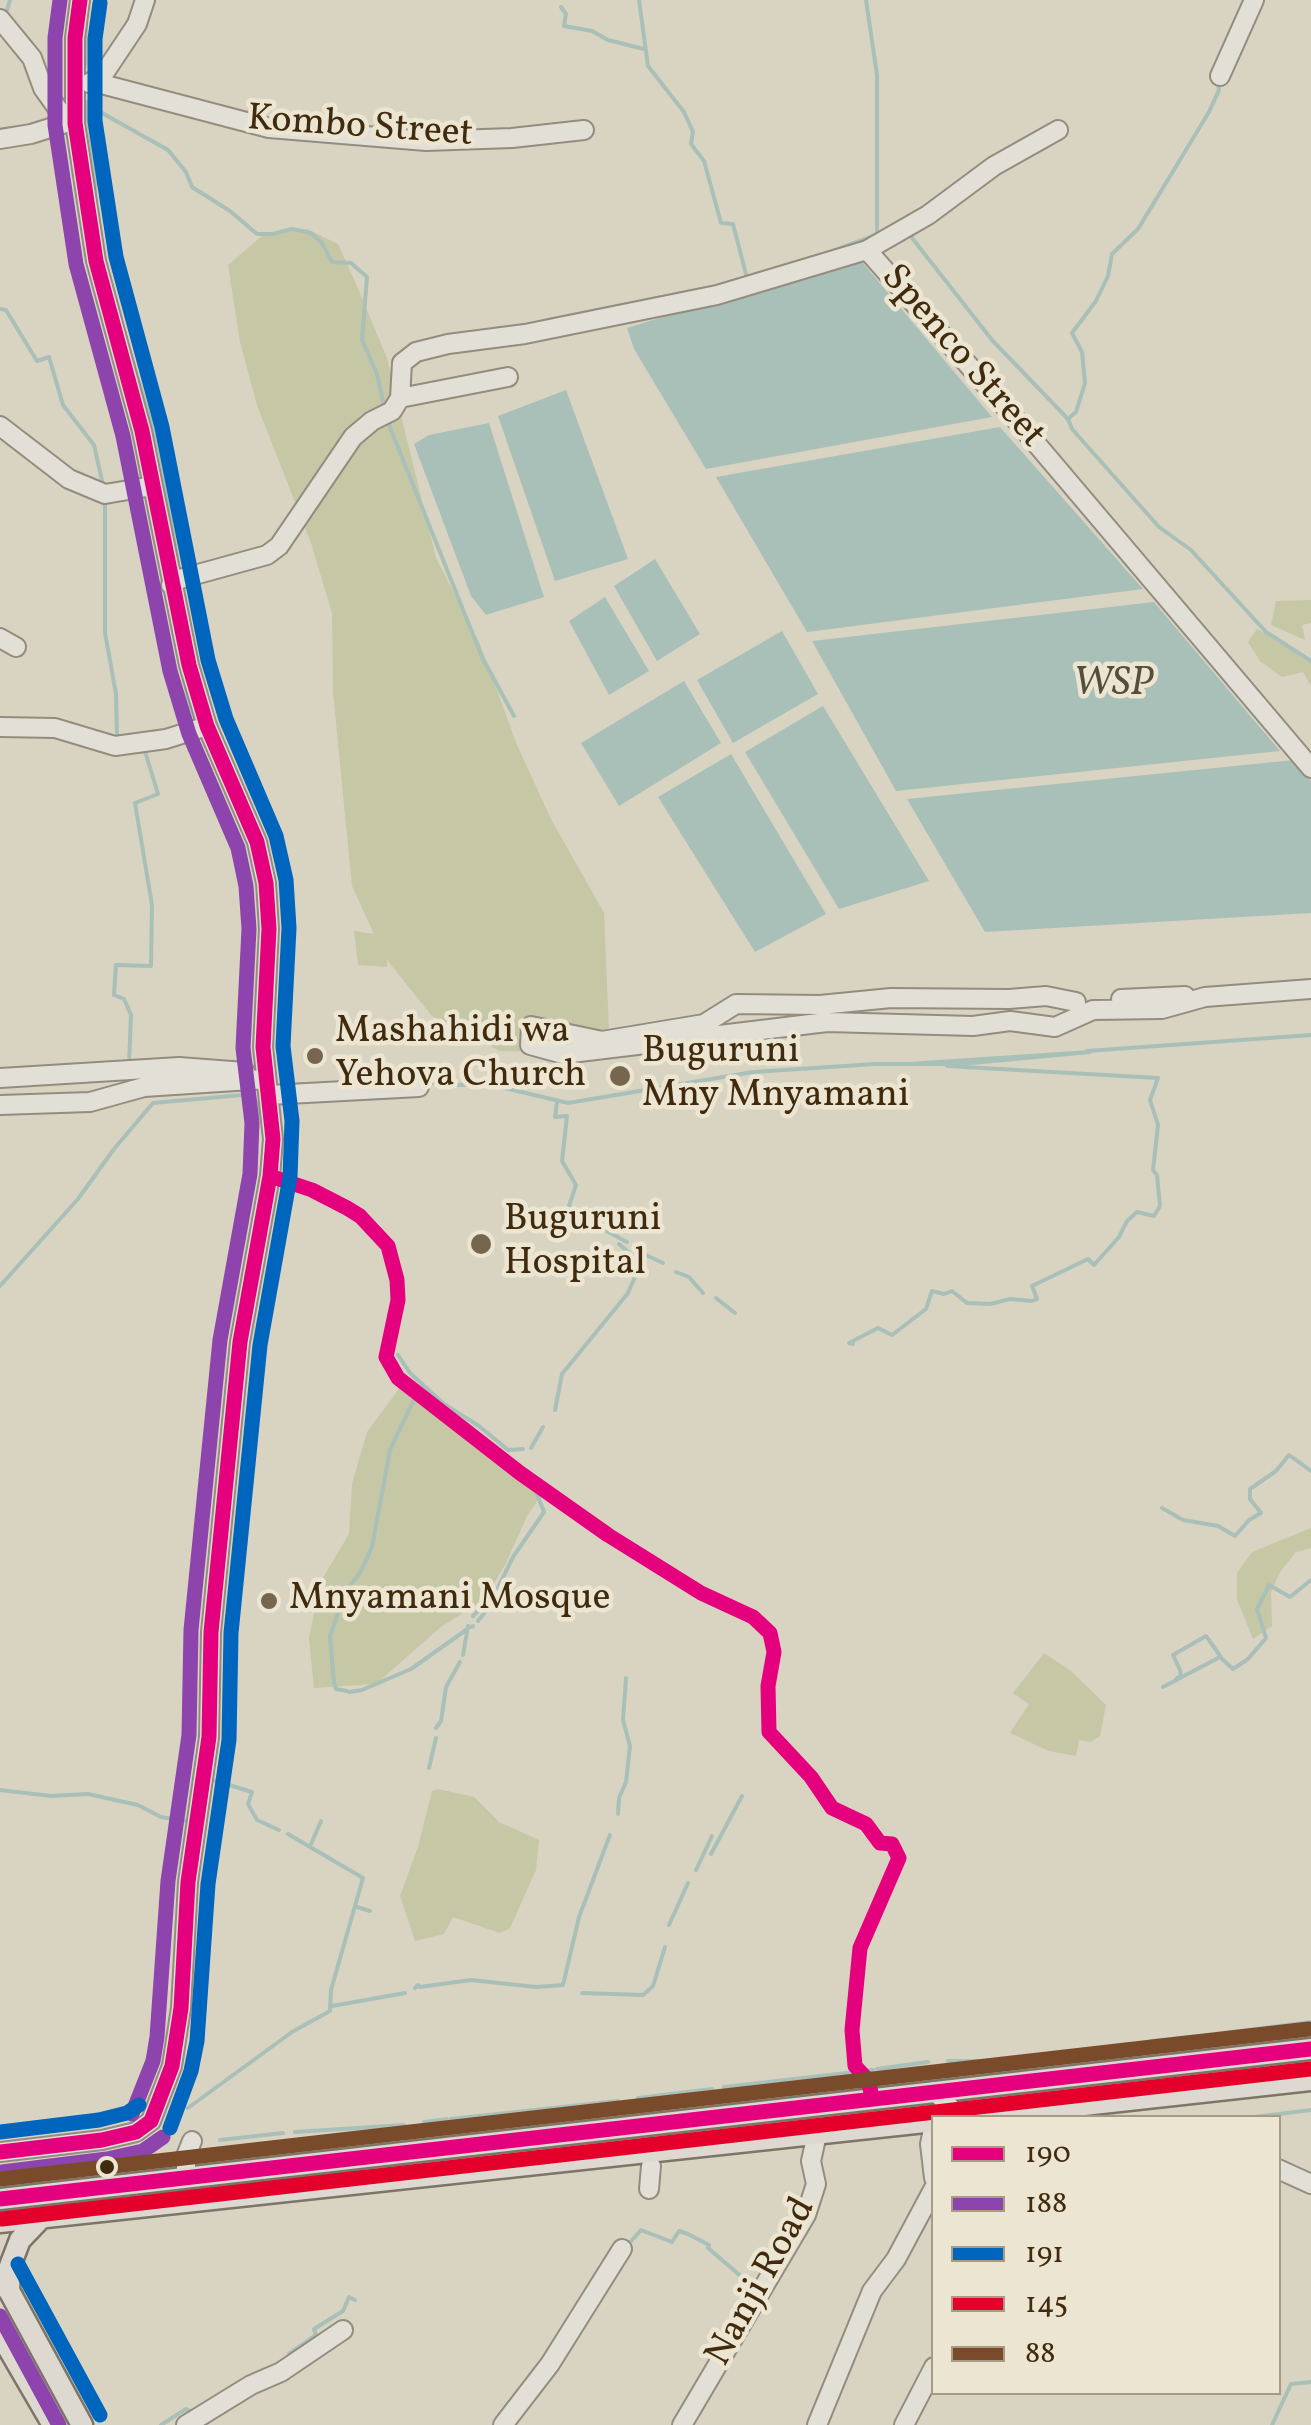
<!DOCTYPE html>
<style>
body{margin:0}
#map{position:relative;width:1311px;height:2425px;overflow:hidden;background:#d9d3c2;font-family:Vollkorn,serif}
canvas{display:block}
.legend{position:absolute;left:931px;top:2115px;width:350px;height:280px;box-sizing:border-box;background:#ece5d2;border:2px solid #a79b84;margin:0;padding:12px 18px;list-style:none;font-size:30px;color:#402b0e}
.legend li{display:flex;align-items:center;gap:20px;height:50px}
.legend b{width:50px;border:2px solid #a79b84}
</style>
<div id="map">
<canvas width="1311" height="2425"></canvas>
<ul class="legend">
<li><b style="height:12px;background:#e5007d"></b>190</li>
<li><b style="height:12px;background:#8e44ad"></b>188</li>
<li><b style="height:12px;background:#0065bd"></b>191</li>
<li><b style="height:12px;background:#e4002b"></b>145</li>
<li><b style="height:12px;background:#7a4b2a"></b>88</li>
</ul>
</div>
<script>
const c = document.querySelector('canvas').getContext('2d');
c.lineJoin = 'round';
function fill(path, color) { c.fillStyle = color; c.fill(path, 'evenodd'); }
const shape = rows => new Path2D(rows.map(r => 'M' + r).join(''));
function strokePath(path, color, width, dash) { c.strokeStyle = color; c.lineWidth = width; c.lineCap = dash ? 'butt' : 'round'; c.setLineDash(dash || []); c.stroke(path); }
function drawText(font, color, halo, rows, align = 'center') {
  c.font = font + ' Vollkorn,serif'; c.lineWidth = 9; c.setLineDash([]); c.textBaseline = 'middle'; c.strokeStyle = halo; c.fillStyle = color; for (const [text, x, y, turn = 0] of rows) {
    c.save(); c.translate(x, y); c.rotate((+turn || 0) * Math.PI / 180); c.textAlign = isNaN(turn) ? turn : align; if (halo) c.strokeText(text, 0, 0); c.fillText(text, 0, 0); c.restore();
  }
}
fill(shape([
 [307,229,338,244,356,284,387,358,436,558,480,644,517,745,551,819,604,913,609,1032,553,1052,500,1051,432,1016,387,960,387,967,358,965,354,931,374,934,352,886,333,692,332,613,311,543,257,405,240,342,228,265,263,235],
 [1311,600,1311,623,1302,625,1305,640,1271,625,1276,601],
 [1257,629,1311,661,1311,686,1303,672,1282,677,1260,661,1248,642],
 [407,1378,544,1491,527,1516,505,1565,484,1600,442,1626,376,1684,314,1688,309,1638,321,1581,349,1534,352,1484,367,1432],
 [1311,1528,1311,1548,1296,1552,1280,1572,1271,1593,1272,1626,1253,1639,1237,1599,1237,1573,1252,1552],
 [1044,1653,1071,1671,1106,1705,1100,1736,1091,1742,1079,1740,1076,1756,1049,1751,1010,1733,1029,1704,1013,1693],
 [438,1789,474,1797,499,1822,539,1840,536,1870,510,1928,500,1933,453,1917,444,1934,415,1941,400,1896,418,1847,432,1791]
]), '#c5c7a5');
fill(shape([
 [858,257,992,417,706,469,634,349,627,328],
 [566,390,628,559,555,581,498,416],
 [489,423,544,597,486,615,471,596,414,444,429,435],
 [1000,427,1143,589,807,632,716,477],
 [655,559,700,634,657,661,614,586],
 [605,597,649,671,609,695,569,621],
 [1154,602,1280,751,896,791,812,641],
 [782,631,818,694,733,743,697,680],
 [684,681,721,743,619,806,581,743],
 [823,706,929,881,839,909,745,752],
 [731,754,826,914,755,952,658,797],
 [1294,760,1311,781,1311,913,985,932,907,799]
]), '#a9c0b9');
strokePath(shape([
 [639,0,648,66,684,112,693,132,691,144,704,161,721,223,733,224,747,278],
 [866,0,877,75,877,233],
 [561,7,566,14,564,26,592,31,608,40,644,49],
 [6,14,10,0],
 [85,65,86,20],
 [86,104,96,177,94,197],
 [86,104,168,150,186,172,192,187,230,211,257,234,273,234,292,229,311,233,322,243,332,262,351,263,367,277,362,340,377,374,384,406],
 [86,104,94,96],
 [909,234,992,340,1068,419,1072,429,1159,527,1191,550,1266,632,1311,661],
 [827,253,883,232],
 [0,309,6,310,37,361,49,357,63,405,94,445,103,485],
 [547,320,717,286],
 [124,332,160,452,179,570],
 [1068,419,1076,412,1085,383,1082,352,1072,333,1096,301,1108,276,1112,254,1138,229,1209,112,1219,90,1218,81],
 [387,420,482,657,514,716],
 [105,499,105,633,116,694,117,738],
 [184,679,193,719,191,723],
 [1087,1051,1311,1035],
 [129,1064,131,1015,124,999,114,995,116,965,151,966,152,905,135,803,158,794,144,748],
 [425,1083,440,1083],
 [455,1085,492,1085,568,1103,753,1072,875,1064,961,1064,1090,1052,908,1064],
 [557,1102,555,1117,567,1116,562,1161,576,1185,569,1206,573,1213,627,1242],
 [635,1250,663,1263],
 [676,1272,689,1277,703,1293],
 [0,1286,78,1199,114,1149,153,1103,253,1094,263,1123],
 [716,1298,735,1313],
 [853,1344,849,1343,878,1328,892,1335,926,1309,932,1291,944,1294,952,1291,967,1303,990,1304,1010,1299,1032,1301,1037,1299,1032,1286,1088,1259,1094,1265,1119,1237,1127,1221,1137,1212,1154,1216,1160,1206,1157,1175,1153,1170,1158,1125,1150,1100,1158,1078,947,1066],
 [398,1355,410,1373,444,1404,479,1426,508,1450,523,1449],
 [555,1410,562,1374,628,1293,641,1263,619,1244],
 [531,1448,543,1427],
 [1162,1508,1183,1520,1218,1526,1235,1536,1249,1520,1261,1513,1250,1499,1250,1489,1276,1471,1289,1455,1311,1471],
 [473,1616,494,1596,513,1557,544,1512,537,1494],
 [478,1621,489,1607],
 [471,1627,473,1626],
 [463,1655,468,1626],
 [1177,1678,1181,1676,1180,1670,1173,1655,1206,1636,1221,1657],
 [1163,1687,1220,1657,1233,1669,1248,1659,1266,1638,1257,1609,1269,1585,1290,1597,1311,1580],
 [347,1691,336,1689,334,1682,330,1636,346,1590,360,1573,372,1547,390,1450,418,1391],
 [349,1692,362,1690,411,1669,466,1630],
 [436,1728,441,1721,446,1687,460,1662],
 [429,1768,436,1738],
 [210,1779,252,1792,248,1804,257,1820,279,1830],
 [0,1790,51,1796,88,1794,138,1805,161,1817,191,1822],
 [618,1814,619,1798,626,1782,630,1746,623,1720,626,1678],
 [311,1844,321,1821],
 [711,1854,742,1796],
 [696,1870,712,1836],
 [357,1907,370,1911],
 [669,1925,688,1883],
 [415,1988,418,1985,420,1987,471,1980,536,1987,563,1985,579,1917,610,1835],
 [582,1993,643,1995,653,1986,665,1947],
 [332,2006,405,1993],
 [1216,2034,1311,2022],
 [1151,2041,1198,2036],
 [1035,2059,1129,2044],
 [948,2061,1015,2061],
 [877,2069,928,2062],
 [724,2087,873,2070],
 [638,2098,712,2089],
 [188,2108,292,2032,330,2011,331,1990,363,1878,288,1834],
 [1246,2118,1311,2110],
 [451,2119,618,2101],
 [424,2122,447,2119],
 [295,2132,404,2125],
 [220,2140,283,2133],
 [625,2248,641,2230,672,2242,679,2231,688,2234,709,2245,708,2248,750,2284],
 [20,2291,31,2290,62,2343],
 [288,2361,289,2354,316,2335,314,2329,343,2311,349,2297,355,2300],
 [161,2425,186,2409,195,2414],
 [1272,2425,1291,2384,1311,2382]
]), '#a9c0b9', 4);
const minor = shape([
 [0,19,32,58,43,88,63,116,75,123],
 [1220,76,1254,0],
 [94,82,269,128,426,141,512,138,584,130],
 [89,83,103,75,137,24,145,0],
 [0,139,31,134,69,122],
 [867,250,928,215,994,166,1058,130],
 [400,398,402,363,416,352,448,344,525,334,717,295,867,250,1001,402,1311,768],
 [0,426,69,479,105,494,152,486],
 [171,585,180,579,267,555,279,546,353,437,372,421,392,411,400,398,508,377],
 [0,638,16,647],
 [0,727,55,728,115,746,166,739,207,726],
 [1121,999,1185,996],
 [1076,1002,1046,996,1009,999,891,998,820,1005,736,1004,704,1024,602,1041,531,1026,530,1045,563,1054,827,1022,973,1026,1010,1021,1055,1027,1093,1010,1162,1009,1205,997,1311,989],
 [0,1078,179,1067,245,1072],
 [269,1095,419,1087],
 [0,1105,90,1102,144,1087,266,1079],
 [935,2091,960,2118],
 [934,2125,930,2144,934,2178],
 [0,2152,102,2140,136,2132,151,2121,172,2066,181,2008,188,1882,209,1737,211,1632,240,1342,270,1176,273,1139,263,1047,269,929,266,883,257,842,207,726,189,665,142,431,96,261,75,123,75,38,80,0],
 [1278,2169,1311,2184],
 [186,2177,186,2156,192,2141],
 [649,2189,651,2166],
 [186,2425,251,2385,281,2372,343,2330],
 [503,2425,550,2364,622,2249],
 [682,2425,806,2215,816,2184,811,2161,817,2134],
 [817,2425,872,2291,896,2259,934,2188],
 [904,2425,934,2367]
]);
const major = shape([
 [966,2118,1311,2080],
 [0,2199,1311,2049],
 [0,2222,934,2121],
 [0,2274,82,2425],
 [9,2291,10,2266,20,2240,42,2217],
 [0,2334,53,2425]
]);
strokePath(minor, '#938c7f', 22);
strokePath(major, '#7c7568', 25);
strokePath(minor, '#e2dfd6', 18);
strokePath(major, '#ddd9d0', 20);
strokePath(shape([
 [270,1176,312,1190,347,1208,360,1216,388,1246,397,1280,398,1300,386,1357,398,1378,520,1473,608,1535,701,1593,753,1617,770,1633,774,1652,768,1686,769,1732,811,1777,832,1808,866,1824,880,1843,892,1844,899,1858,860,1948,852,2030,855,2066,868,2080,872,2097],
 [0,2152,102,2140,136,2132,151,2121,172,2066,181,2008,188,1882,209,1737,211,1632,240,1342,270,1176,273,1139,263,1047,269,929,266,883,257,842,207,726,189,665,142,431,96,261,75,123,75,38,80,0],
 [0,2199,1311,2049]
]), '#e5007d', 15);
strokePath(shape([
 [60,0,55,38,55,125,76,264,123,436,170,671,189,734,238,848,246,886,249,929,243,1048,252,1123,250,1174,220,1340,191,1630,189,1735,168,1881,157,2037,153,2061,132,2114],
 [2,2172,107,2159,143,2151,163,2137],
 [0,2316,59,2425]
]), '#8e44ad', 15);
strokePath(shape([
 [100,3,95,39,95,121,116,257,162,427,208,660,226,719,276,836,286,880,289,928,283,1046,292,1121,290,1177,260,1345,231,1633,229,1740,208,1884,197,2041,191,2071,170,2128],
 [0,2132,99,2120,127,2113,139,2105],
 [18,2264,100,2415]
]), '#0065bd', 15);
strokePath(shape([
 [2,2219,1311,2069]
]), '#e4002b', 15);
strokePath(shape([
 [0,2179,1309,2029]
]), '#7a4b2a', 15);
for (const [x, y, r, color] of [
 [315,1056,10,"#76664d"],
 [620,1076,12,"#76664d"],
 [481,1244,12,"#76664d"],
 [269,1601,10,"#76664d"],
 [107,2167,9,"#402b0e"]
]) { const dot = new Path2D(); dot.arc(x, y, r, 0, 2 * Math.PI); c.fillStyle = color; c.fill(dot); strokePath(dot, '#ece5d2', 4); }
drawText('38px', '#402b0e', '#ece5d2', [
 ["Kombo Street",360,129,4],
 ["Spenco Street",961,358,49],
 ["Nanji Road",763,2283,-61]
]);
drawText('38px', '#402b0e', '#ece5d2', [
 ["Mashahidi wa",335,1034],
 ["Yehova Church",335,1078],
 ["Buguruni",642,1054],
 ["Mny Mnyamani",642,1098],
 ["Buguruni",504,1222],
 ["Hospital",504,1266],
 ["Mnyamani Mosque",289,1601]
], 'left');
drawText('italic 40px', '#554e38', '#ece5d2', [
 ["WSP",1113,687]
]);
</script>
